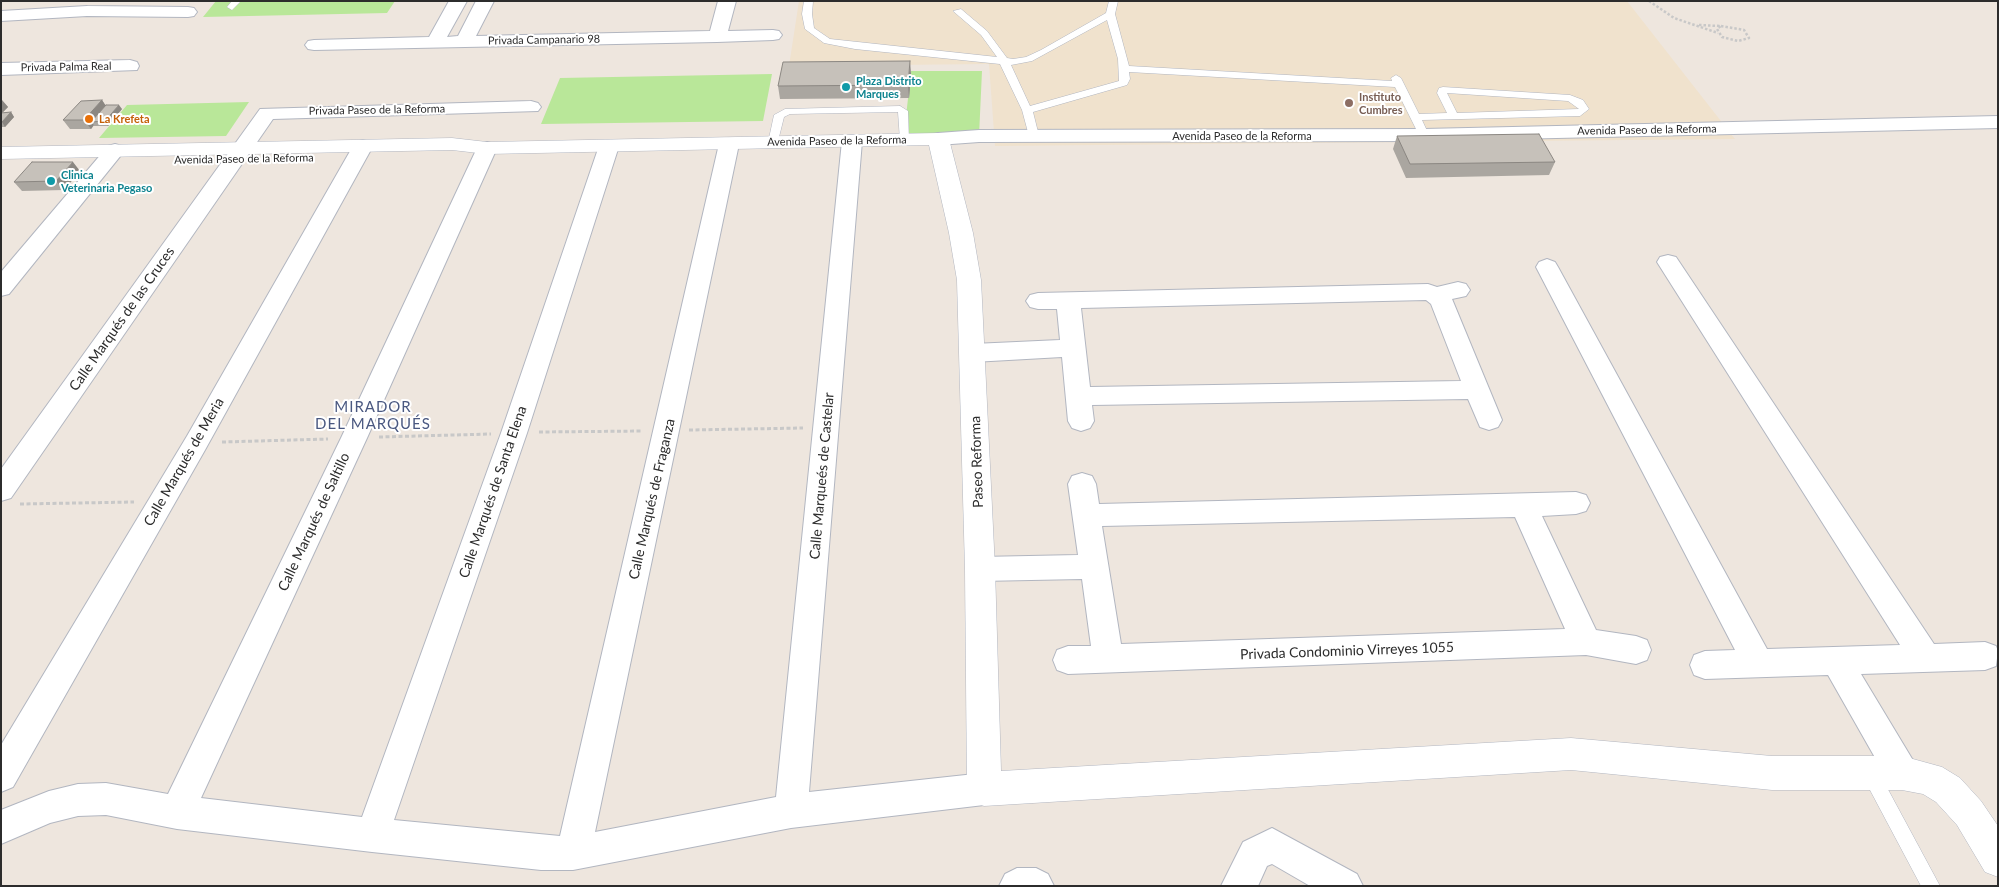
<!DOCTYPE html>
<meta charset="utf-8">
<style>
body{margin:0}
#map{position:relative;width:1999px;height:887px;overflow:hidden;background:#eee6de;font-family:Lato,sans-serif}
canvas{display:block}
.frame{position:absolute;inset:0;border:2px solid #2c2c2c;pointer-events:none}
</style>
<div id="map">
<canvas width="1999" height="887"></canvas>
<div class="frame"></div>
</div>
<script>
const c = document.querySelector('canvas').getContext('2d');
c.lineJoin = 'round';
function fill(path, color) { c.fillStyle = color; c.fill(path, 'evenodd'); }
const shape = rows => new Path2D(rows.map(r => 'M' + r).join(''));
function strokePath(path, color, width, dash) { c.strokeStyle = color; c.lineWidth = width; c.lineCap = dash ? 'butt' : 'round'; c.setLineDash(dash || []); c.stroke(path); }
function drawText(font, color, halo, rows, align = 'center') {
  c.font = font + ' Lato,sans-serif'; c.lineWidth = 4; c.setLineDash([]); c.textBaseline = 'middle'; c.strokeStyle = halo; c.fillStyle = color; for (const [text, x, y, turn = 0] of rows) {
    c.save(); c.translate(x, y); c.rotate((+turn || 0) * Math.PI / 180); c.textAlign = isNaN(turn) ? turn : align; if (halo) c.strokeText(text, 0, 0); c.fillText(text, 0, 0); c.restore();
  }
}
fill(shape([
 [799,1,1627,1,1735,139,995,146,989,64,789,66]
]), '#f0e2cd');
fill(shape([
 [216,1,395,1,387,13,203,17],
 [911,71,982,71,979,136,904,135],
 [772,74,763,121,541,124,560,78],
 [249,102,226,136,99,138,127,105]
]), '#b9e799');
const lane = shape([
 [232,1,241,1,232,10,227,7,232,1],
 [804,1,813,1,812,14,814,28,830,39,997,57,981,35,953,11,961,9,987,31,1007,58,1013,59,1026,57,1041,50,1106,13,1109,1,1118,1,1115,14,1129,66,1392,81,1391,78,1396,75,1401,78,1419,114,1447,113,1437,93,1439,88,1443,87,1570,95,1583,100,1589,109,1580,116,1422,120,1429,135,1424,138,1419,135,1395,87,1129,72,1130,79,1127,85,1033,112,1039,136,1034,139,1029,136,1022,110,1000,64,855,49,824,43,805,29,802,14,804,1],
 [1107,20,1118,59,1119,81,1030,106,1011,65,1032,61,1107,20],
 [1447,93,1568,101,1579,109,1457,113,1447,93],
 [900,106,908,111,909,142,905,143,900,140,898,112,790,114,784,117,777,145,773,146,768,143,774,115,785,109,900,106],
 [1871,767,1877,769,1940,886,1921,886,1862,775,1865,769,1871,767]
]);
const street = shape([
 [449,1,467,1,447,37,458,36,476,1,494,1,476,36,710,31,718,1,736,1,728,31,773,30,779,31,782,35,779,39,773,40,717,42,314,50,308,49,305,45,308,41,314,40,429,37,449,1],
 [87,6,188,7,194,8,197,12,194,16,188,17,87,16,1,21,1,11,87,6],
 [130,60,137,62,139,66,137,70,1,75,1,63,130,60],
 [531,101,538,103,541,107,538,111,273,119,11,498,1,501,1,469,260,109,531,101],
 [1998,116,1998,128,1424,141,979,142,938,145,931,143,928,139,931,135,938,133,979,130,1424,129,1998,116],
 [852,135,859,137,862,141,809,792,984,773,996,778,1001,789,996,800,984,805,791,828,573,870,541,870,372,852,177,829,106,815,78,816,50,823,1,844,1,810,49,791,78,784,106,783,168,794,341,438,477,148,480,144,487,142,494,144,497,148,367,438,201,798,362,817,501,433,599,146,602,142,609,140,616,142,619,146,527,433,394,820,560,836,719,144,722,140,729,138,736,140,739,144,595,832,776,797,842,141,845,137,852,135],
 [363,140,370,142,373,146,205,450,13,787,1,792,1,745,187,436,353,146,356,142,363,140],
 [115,144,122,146,125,150,122,154,9,294,1,296,1,272,108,146,115,144],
 [1668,255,1676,257,1934,644,1985,642,1996,646,1998,651,1996,666,1985,670,1861,674,1914,762,1918,773,1914,784,1902,789,1890,784,1828,675,1705,679,1694,675,1690,665,1694,655,1705,651,1735,650,1536,267,1539,262,1547,259,1555,262,1558,267,1767,649,1900,645,1657,262,1660,257,1668,255],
 [1458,282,1466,284,1470,290,1466,296,1452,299,1502,420,1498,427,1489,430,1480,427,1468,399,1092,405,1094,421,1090,428,1081,431,1072,428,1068,421,1062,357,973,362,964,359,961,353,964,347,973,344,1060,340,1057,309,1038,309,1030,307,1026,301,1030,295,1038,293,1428,284,1437,287,1458,282],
 [1426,300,1431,304,1461,381,1090,387,1081,308,1426,300],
 [1082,473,1092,476,1096,484,1099,504,1576,492,1586,495,1590,503,1586,511,1576,514,1542,516,1596,630,1636,636,1647,640,1651,650,1647,660,1636,664,1586,655,1068,674,1057,670,1053,660,1057,650,1068,646,1091,646,1082,579,980,581,970,578,966,569,970,560,980,557,1078,555,1068,484,1072,476,1082,473],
 [1515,517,1565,629,1121,644,1102,526,1515,517],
 [1272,828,1357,874,1363,886,1310,886,1272,864,1267,866,1258,886,1221,886,1243,842,1272,828],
 [1017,868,1036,868,1048,874,1054,886,999,886,1005,874,1017,868]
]);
const secondary = shape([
 [938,133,945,135,949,139,973,233,981,280,995,569,1001,771,1571,738,1772,756,1902,756,1942,767,1960,778,1981,801,1998,826,1998,877,1985,872,1957,825,1936,802,1923,794,1902,790,1772,790,1571,770,984,806,972,801,967,789,965,569,957,280,949,233,929,145,487,154,452,150,1,159,1,147,452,138,487,142,938,133]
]);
strokePath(lane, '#b2b6c0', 1);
strokePath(street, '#b2b6c0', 2);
strokePath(secondary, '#b2b6c0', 1);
strokePath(shape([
 [1649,1,1674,18,1718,33],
 [1699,25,1720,26],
 [1721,26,1744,30,1749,38,1738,41,1722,37,1717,29,1721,26]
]), '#c8c8c8', 2.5, [2.5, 2]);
strokePath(shape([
 [689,430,803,428],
 [539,432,643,431],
 [379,437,491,434],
 [222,442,328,439],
 [20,504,134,502]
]), '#c8c8c8', 3, [4, 2.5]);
fill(lane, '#fff');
fill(street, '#fff');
fill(secondary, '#fff');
fill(shape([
 [911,74,909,98,780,99,778,86],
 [1,99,8,107,2,113,11,112,14,117,5,127,1,127],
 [102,100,105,105,122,109,108,126,94,126,94,125,91,129,70,129,63,120],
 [1397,136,1555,162,1549,175,1406,178,1393,149],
 [80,171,64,190,22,191,14,182]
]), '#aaa6a0');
fill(shape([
 [910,61,911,74,909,98,908,85],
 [1,99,8,107,1,114],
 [102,100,108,109,91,122,94,125,91,129,84,120],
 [119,105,122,109,108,126,105,121],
 [11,112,14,117,5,127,2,122],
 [73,162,80,171,64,190,56,181]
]), '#8b8782');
const building = shape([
 [910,61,908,85,778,86,783,62,910,61],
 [102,100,84,120,63,120,81,101,102,100],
 [106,105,119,105,105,121,91,122,106,105],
 [11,112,2,122,1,122,1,113,11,112],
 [1539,134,1555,162,1410,164,1397,136,1539,134],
 [32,162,73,162,56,181,14,182,32,162]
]);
fill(building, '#c6c1ba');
strokePath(building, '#8b8782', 1);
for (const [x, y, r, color] of [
 [846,87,5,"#0f9aa8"],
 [1349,103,5,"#8d6e63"],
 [89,119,5,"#e8710a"],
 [51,181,5,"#0f9aa8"]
]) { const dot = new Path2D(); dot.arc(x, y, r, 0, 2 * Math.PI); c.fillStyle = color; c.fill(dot); strokePath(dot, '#fff', 2); }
drawText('11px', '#2c2c2c', '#fff', [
 ["Privada Campanario 98",544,40,-1],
 ["Privada Palma Real",66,67,-1],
 ["Privada Paseo de la Reforma",377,110,-1],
 ["Avenida Paseo de la Reforma",1647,130,-1],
 ["Avenida Paseo de la Reforma",1242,136],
 ["Avenida Paseo de la Reforma",837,141,-1],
 ["Avenida Paseo de la Reforma",244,159,-1]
]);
drawText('bold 11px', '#0d838f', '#fff', [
 ["Plaza Distrito",856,81],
 ["Marques",856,94],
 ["Clinica",61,175],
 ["Veterinaria Pegaso",61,188]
], 'left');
drawText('bold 11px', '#785e54', '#fff', [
 ["Instituto",1359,97],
 ["Cumbres",1359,110]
], 'left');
drawText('bold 11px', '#c56008', '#fff', [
 ["La Krefeta",99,119]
], 'left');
drawText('14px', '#2c2c2c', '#fff', [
 ["Calle Marqués de las Cruces",122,319,-55],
 ["Calle Marqués de Meria",184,462,-60],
 ["Paseo Reforma",977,462,-92],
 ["Calle Marqueés de Castelar",822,476,-85],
 ["Calle Marqués de Santa Elena",493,492,-71],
 ["Calle Marqués de Fraganza",652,499,-77],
 ["Calle Marqués de Saltillo",314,522,-65],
 ["Privada Condominio Virreyes 1055",1347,651,-2]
]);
c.letterSpacing = '1px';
drawText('15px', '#4a5880', '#fff', [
 ["MIRADOR",373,407],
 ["DEL MARQUÉS",373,424]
]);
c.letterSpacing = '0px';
</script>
